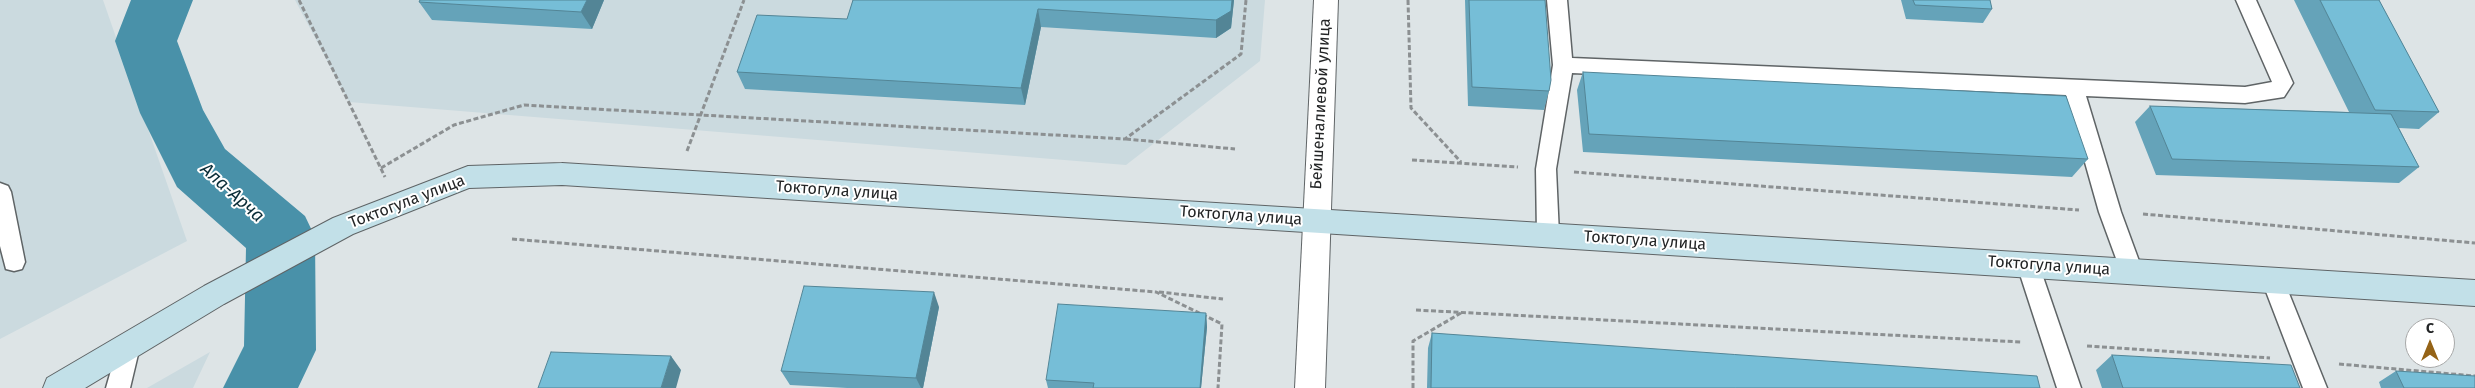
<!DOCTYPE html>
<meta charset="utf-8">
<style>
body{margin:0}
#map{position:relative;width:2475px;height:388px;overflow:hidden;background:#dde4e6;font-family:"Fira Sans",sans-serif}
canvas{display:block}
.north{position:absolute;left:2405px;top:318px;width:50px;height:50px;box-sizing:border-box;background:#fff;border:1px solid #a7a8a8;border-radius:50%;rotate:0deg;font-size:14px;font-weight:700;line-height:20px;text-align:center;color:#232526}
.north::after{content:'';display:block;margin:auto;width:18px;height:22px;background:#956316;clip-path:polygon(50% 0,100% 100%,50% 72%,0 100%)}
</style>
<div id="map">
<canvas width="2475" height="388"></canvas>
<div class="north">С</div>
</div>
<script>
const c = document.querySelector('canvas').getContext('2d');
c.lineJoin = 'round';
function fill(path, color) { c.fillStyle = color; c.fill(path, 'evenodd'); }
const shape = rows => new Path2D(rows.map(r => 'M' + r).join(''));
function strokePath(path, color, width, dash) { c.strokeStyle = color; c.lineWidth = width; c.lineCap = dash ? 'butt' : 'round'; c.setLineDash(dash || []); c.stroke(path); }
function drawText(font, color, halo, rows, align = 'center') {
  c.font = font + ' "Fira Sans",sans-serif'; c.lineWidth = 4; c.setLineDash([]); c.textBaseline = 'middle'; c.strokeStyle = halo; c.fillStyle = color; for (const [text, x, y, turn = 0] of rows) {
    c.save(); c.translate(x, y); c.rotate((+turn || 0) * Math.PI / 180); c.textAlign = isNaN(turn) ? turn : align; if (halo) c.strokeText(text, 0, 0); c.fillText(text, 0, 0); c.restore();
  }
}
fill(shape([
 [0,0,103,0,187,241,0,339],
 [295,0,1265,0,1260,61,1126,165,349,102],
 [210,352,193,388,147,388]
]), '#cbdadf');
fill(shape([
 [131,0,193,0,177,41,203,110,225,149,305,216,315,237,316,350,298,388,223,388,244,346,246,248,177,187,140,113,115,41,131,0]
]), '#4991a9');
const service = shape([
 [1547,0,1567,0,1572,58,2245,87,2272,82,2236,0,2256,0,2293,83,2284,97,2245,103,2086,96,2121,212,2143,272,2140,279,2132,281,2124,279,2121,272,2099,212,2066,95,1572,73,1556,169,1559,235,1556,241,1548,244,1540,241,1537,235,1536,169,1553,65,1547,0],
 [0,183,8,186,11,192,25,262,22,269,14,271,6,269,0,246,0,183],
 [2028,256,2036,258,2039,265,2081,388,2057,388,2017,265,2020,258,2028,256],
 [2273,271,2281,274,2284,281,2327,388,2303,388,2262,281,2265,274,2273,271],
 [129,336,137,339,140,346,130,388,106,388,118,346,121,339,129,336]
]);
const tertiary = shape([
 [1314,0,1338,0,1325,388,1295,388,1314,0]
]);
const secondary = shape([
 [562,163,2475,280,2475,306,562,185,469,188,353,234,224,304,85,388,43,388,47,378,204,286,333,218,468,166,562,163]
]);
strokePath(service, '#5f6466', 3);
strokePath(tertiary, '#5f6466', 2);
strokePath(secondary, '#5f6466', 2);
strokePath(shape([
 [299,0,385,177],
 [1408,0,1411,108,1461,162],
 [1126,139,1235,149],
 [687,151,744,0],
 [1412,160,1518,167],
 [381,168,454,125,524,105,1125,139,1241,54,1246,0],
 [1574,172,2079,210],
 [2143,214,2475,243],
 [512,239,1156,292,1222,324,1218,388],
 [1159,292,1223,299],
 [1416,310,2021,342],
 [2087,346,2270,358],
 [2339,364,2475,376],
 [1413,388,1413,341,1461,313]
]), '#8c9092', 3, [5, 2.5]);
fill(service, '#fff');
fill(tertiary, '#fff');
fill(secondary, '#c2e0e8');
fill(shape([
 [420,0,604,0,592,29,432,20,419,2],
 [853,0,1234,0,1231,28,1216,38,1041,27,1025,105,745,89,737,72,847,19],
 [1465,0,1545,0,1549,91,1544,110,1468,106],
 [1901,0,1990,0,1992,9,1983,23,1906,19],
 [2294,0,2379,0,2439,112,2419,129,2399,128,2419,167,2399,183,2156,175,2135,122,2150,106,2349,112],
 [1583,72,2088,159,2072,177,1583,152,1577,90],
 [939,307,923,388,847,388,790,385,781,371],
 [1206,313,1207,327,1201,388,1048,388,1046,380],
 [1432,333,2040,388,1427,388,1428,348],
 [2112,355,2300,388,2102,388,2096,370],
 [2396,371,2475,388,2381,388,2379,382]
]), '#65a3b9');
fill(shape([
 [587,0,604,0,592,29,581,12],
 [1232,0,1234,0,1231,28,1216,38,1216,20],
 [1038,9,1041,27,1025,105,1021,88],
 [934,292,939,307,923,388,921,388,916,378],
 [1206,313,1207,327,1201,388,1200,388],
 [671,356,681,370,676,388,661,388]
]), '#538596');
const building = shape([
 [420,0,587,0,581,12,419,2,420,0],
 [853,0,1232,0,1231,11,1216,20,1038,9,1021,88,737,72,757,15,847,19,853,0],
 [1469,0,1545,0,1551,80,1549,91,1472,87,1469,0],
 [1913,0,1990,0,1992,9,1915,5,1913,0],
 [2320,0,2379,0,2439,112,2375,110,2320,0],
 [1583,72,2066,96,2088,159,1589,134,1583,72],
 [2150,106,2391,114,2419,167,2172,159,2150,106],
 [804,286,934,292,916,378,781,371,804,286],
 [1058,304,1206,313,1200,388,1093,388,1094,383,1046,380,1058,304],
 [1432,333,2037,376,2040,388,1431,388,1432,333],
 [551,352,671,356,661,388,538,388,551,352],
 [2112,355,2291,365,2300,388,2123,388,2112,355],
 [2396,371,2475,376,2475,388,2404,388,2396,371]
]);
fill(building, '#76bed7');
strokePath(building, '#538596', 1);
drawText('16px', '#232526', '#fff', [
 ["Бейшеналиевой улица",1321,104,-87],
 ["Токтогула улица",837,191,4],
 ["Токтогула улица",407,202,-21],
 ["Токтогула улица",1241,216,4],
 ["Токтогула улица",1645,241,4],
 ["Токтогула улица",2049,266,4]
]);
drawText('italic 18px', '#0b2e39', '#fff', [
 ["Ала-Арча",232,193,42]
]);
</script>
